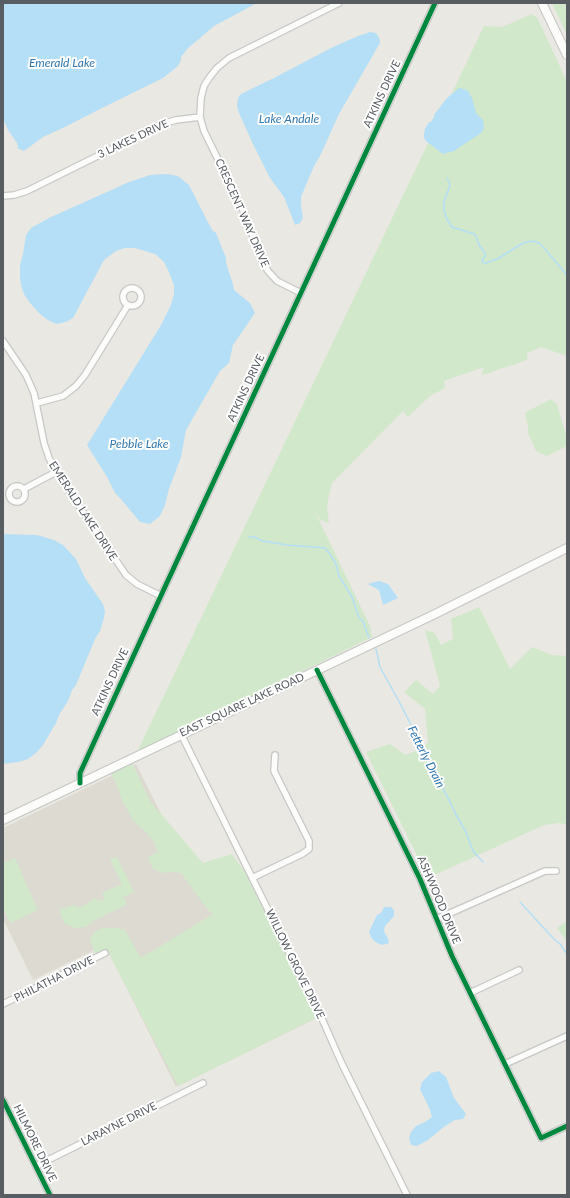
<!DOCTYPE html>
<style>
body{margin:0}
#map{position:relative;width:570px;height:1198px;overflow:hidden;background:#eae8e2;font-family:Lato,sans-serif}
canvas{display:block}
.frame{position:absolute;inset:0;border:4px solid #585d62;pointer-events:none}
</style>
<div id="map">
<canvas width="570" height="1198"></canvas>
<div class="frame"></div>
</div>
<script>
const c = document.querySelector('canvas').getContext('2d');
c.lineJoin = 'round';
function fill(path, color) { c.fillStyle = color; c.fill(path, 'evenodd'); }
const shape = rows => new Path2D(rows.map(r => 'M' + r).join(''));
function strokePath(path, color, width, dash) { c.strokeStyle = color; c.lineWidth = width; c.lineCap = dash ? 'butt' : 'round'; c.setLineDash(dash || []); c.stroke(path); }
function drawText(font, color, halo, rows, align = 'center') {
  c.font = font + ' Lato,sans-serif'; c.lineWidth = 4; c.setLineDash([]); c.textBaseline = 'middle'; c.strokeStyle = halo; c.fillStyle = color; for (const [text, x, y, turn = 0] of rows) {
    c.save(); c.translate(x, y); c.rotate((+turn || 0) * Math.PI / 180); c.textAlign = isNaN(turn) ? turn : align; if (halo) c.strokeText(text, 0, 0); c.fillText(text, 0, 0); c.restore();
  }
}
fill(shape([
 [136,764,203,897,247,875,317,1018,176,1087,105,945,33,980,3,919,3,828]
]), '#dddad2');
fill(shape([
 [552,3,567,3,567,35],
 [532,14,538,19,567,82,567,356,541,347,527,353,527,360,482,375,484,367,444,381,445,388,430,396,408,417,403,411,332,483,327,505,329,523,320,520,315,512,370,626,372,637,137,752,484,26,502,27],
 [551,399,552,400,557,404,567,439,567,444,565,447,547,456,536,451,528,433,528,427,525,413,526,412],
 [479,607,510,669,532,647,552,655,567,656,567,825,560,823,544,825,428,878,366,752,390,744,405,755,416,751,428,743,425,709,404,692,416,680,433,694,440,686,425,630,435,633,441,645,453,639,451,619],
 [132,763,150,801,203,863,232,854,247,875,316,1018,178,1086,107,950,95,954,90,939,94,932,102,928,117,928,125,930,141,958,213,914,207,909,181,873,173,872,163,873,153,869,148,857,158,852,154,842,147,833,134,822,122,800,115,780,110,773],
 [117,857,134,892,122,898,126,900,126,905,95,920,86,927,74,928,64,923,59,910,60,908,62,909,74,905,78,908,86,905,94,898,99,901,105,899,102,893,122,884,110,860],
 [15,858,38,910,10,923,3,908,3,863],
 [567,921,567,942,557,928]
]), '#d1e8cb');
fill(shape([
 [3,3,257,3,214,26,201,37,200,39,199,39,188,48,181,57,181,60,178,66,163,78,98,110,67,126,43,137,24,151,17,148,18,146,17,143,8,130,3,118],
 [370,32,376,33,378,36,380,40,380,43,339,114,320,156,314,166,301,197,301,205,303,218,300,223,295,225,284,197,270,178,252,142,239,113,237,106,238,98,241,94,274,78,333,47,358,36],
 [459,88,464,89,468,91,472,98,476,113,483,120,484,128,481,133,454,151,443,154,426,141,424,138,424,134,425,129,429,122,431,122,434,117,434,115,446,99],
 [167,174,178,176,189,185,212,230,216,233,226,258,226,263,233,284,234,290,250,303,255,313,233,345,229,363,220,371,186,430,181,457,169,489,165,505,160,516,150,524,140,522,120,498,115,493,107,477,87,445,161,325,170,307,174,295,174,285,168,270,164,262,155,254,135,248,125,248,116,251,104,260,73,318,66,322,56,324,48,320,40,314,30,303,25,296,22,289,20,279,20,265,23,254,26,235,31,228,49,218,129,182,150,175],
 [3,534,37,535,54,540,63,545,76,559,85,578,103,604,105,611,104,618,100,631,95,639,76,685,72,690,68,701,59,715,56,723,43,745,36,753,28,759,18,762,3,764],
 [379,581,388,584,398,598,383,605,379,590,368,584],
 [384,907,391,907,394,910,394,916,385,926,384,931,388,939,389,943,383,945,377,943,372,939,369,932,377,915,381,913],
 [439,1071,446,1077,454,1098,466,1114,463,1119,455,1120,445,1126,428,1140,417,1146,411,1145,409,1138,411,1132,416,1126,425,1122,432,1117,430,1110,420,1089,422,1082,431,1073]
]), '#b5dff6');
strokePath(shape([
 [447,178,450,184,448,191,444,201,444,210,446,217,452,227,474,234,476,236,479,245,485,253,485,256,482,261,483,263,486,263,499,258,523,243,533,241,539,243,544,248,567,275],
 [249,537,254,537,263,541,287,545,325,548,330,554,336,564,339,576,352,597,359,618,363,621,369,638],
 [376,649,380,667,402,707,453,808,455,813,466,832,473,851,483,862],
 [520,902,553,938,560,944,567,954]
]), '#b5dff6', 1.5);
const minor = shape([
 [3,196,14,195,27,191,162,124,176,120,200,117],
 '123 297a9 9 0 1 1 18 0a9 9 0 1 1-18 0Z',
 [301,293,277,281,268,271,263,263,243,210,204,131,200,117,201,98,204,86,209,78,217,68,229,58,339,3],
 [3,341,26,375,34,393,44,443,49,458,56,472,126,575,137,584,161,596],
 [37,403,63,396,76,386,85,375,128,305],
 '9 494a8 8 0 1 1 16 0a8 8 0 1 1-16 0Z',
 [24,489,56,472],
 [317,670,420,879,452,956,541,1138,567,1126],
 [181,734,323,1021,342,1064,407,1195],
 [80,783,80,773,164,589,435,3],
 [252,878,302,854,309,849,309,841,274,771,275,755],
 [437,919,545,871,556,871],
 [470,993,519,970],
 [3,1004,105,953],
 [505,1064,567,1036],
 [3,1100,50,1195],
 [36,1166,203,1083]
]);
const secondary = shape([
 [542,3,567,55],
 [3,820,435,614,567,548]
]);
strokePath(minor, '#c7c7c7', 8);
strokePath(secondary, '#c5c6c4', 10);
strokePath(minor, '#fcfcfb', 5.5);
strokePath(secondary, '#fcfcfb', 8);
strokePath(shape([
 [317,670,420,879,452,956,541,1138,567,1126],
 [80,783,80,773,164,589,435,3],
 [3,1100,50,1195]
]), '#00873e', 5);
drawText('11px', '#585d62', '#fff', [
 ["ATKINS DRIVE",382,94,-65],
 ["3 LAKES DRIVE",133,139,-25],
 ["CRESCENT WAY DRIVE",242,213,66],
 ["ATKINS DRIVE",246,388,-65],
 ["EMERALD LAKE DRIVE",83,511,57],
 ["ATKINS DRIVE",110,682,-65],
 ["EAST SQUARE LAKE ROAD",242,705,-25],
 ["ASHWOOD DRIVE",439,900,67],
 ["WILLOW GROVE DRIVE",295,964,64],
 ["PHILATHA DRIVE",54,979,-27],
 ["LARAYNE DRIVE",119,1124,-27],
 ["HILMORE DRIVE",35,1143,64]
]);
drawText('italic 12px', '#3077b1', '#fff', [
 ["Emerald Lake",62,63],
 ["Lake Andale",289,119],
 ["Pebble Lake",139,444],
 ["Fetterly Drain",426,757,63]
]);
</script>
